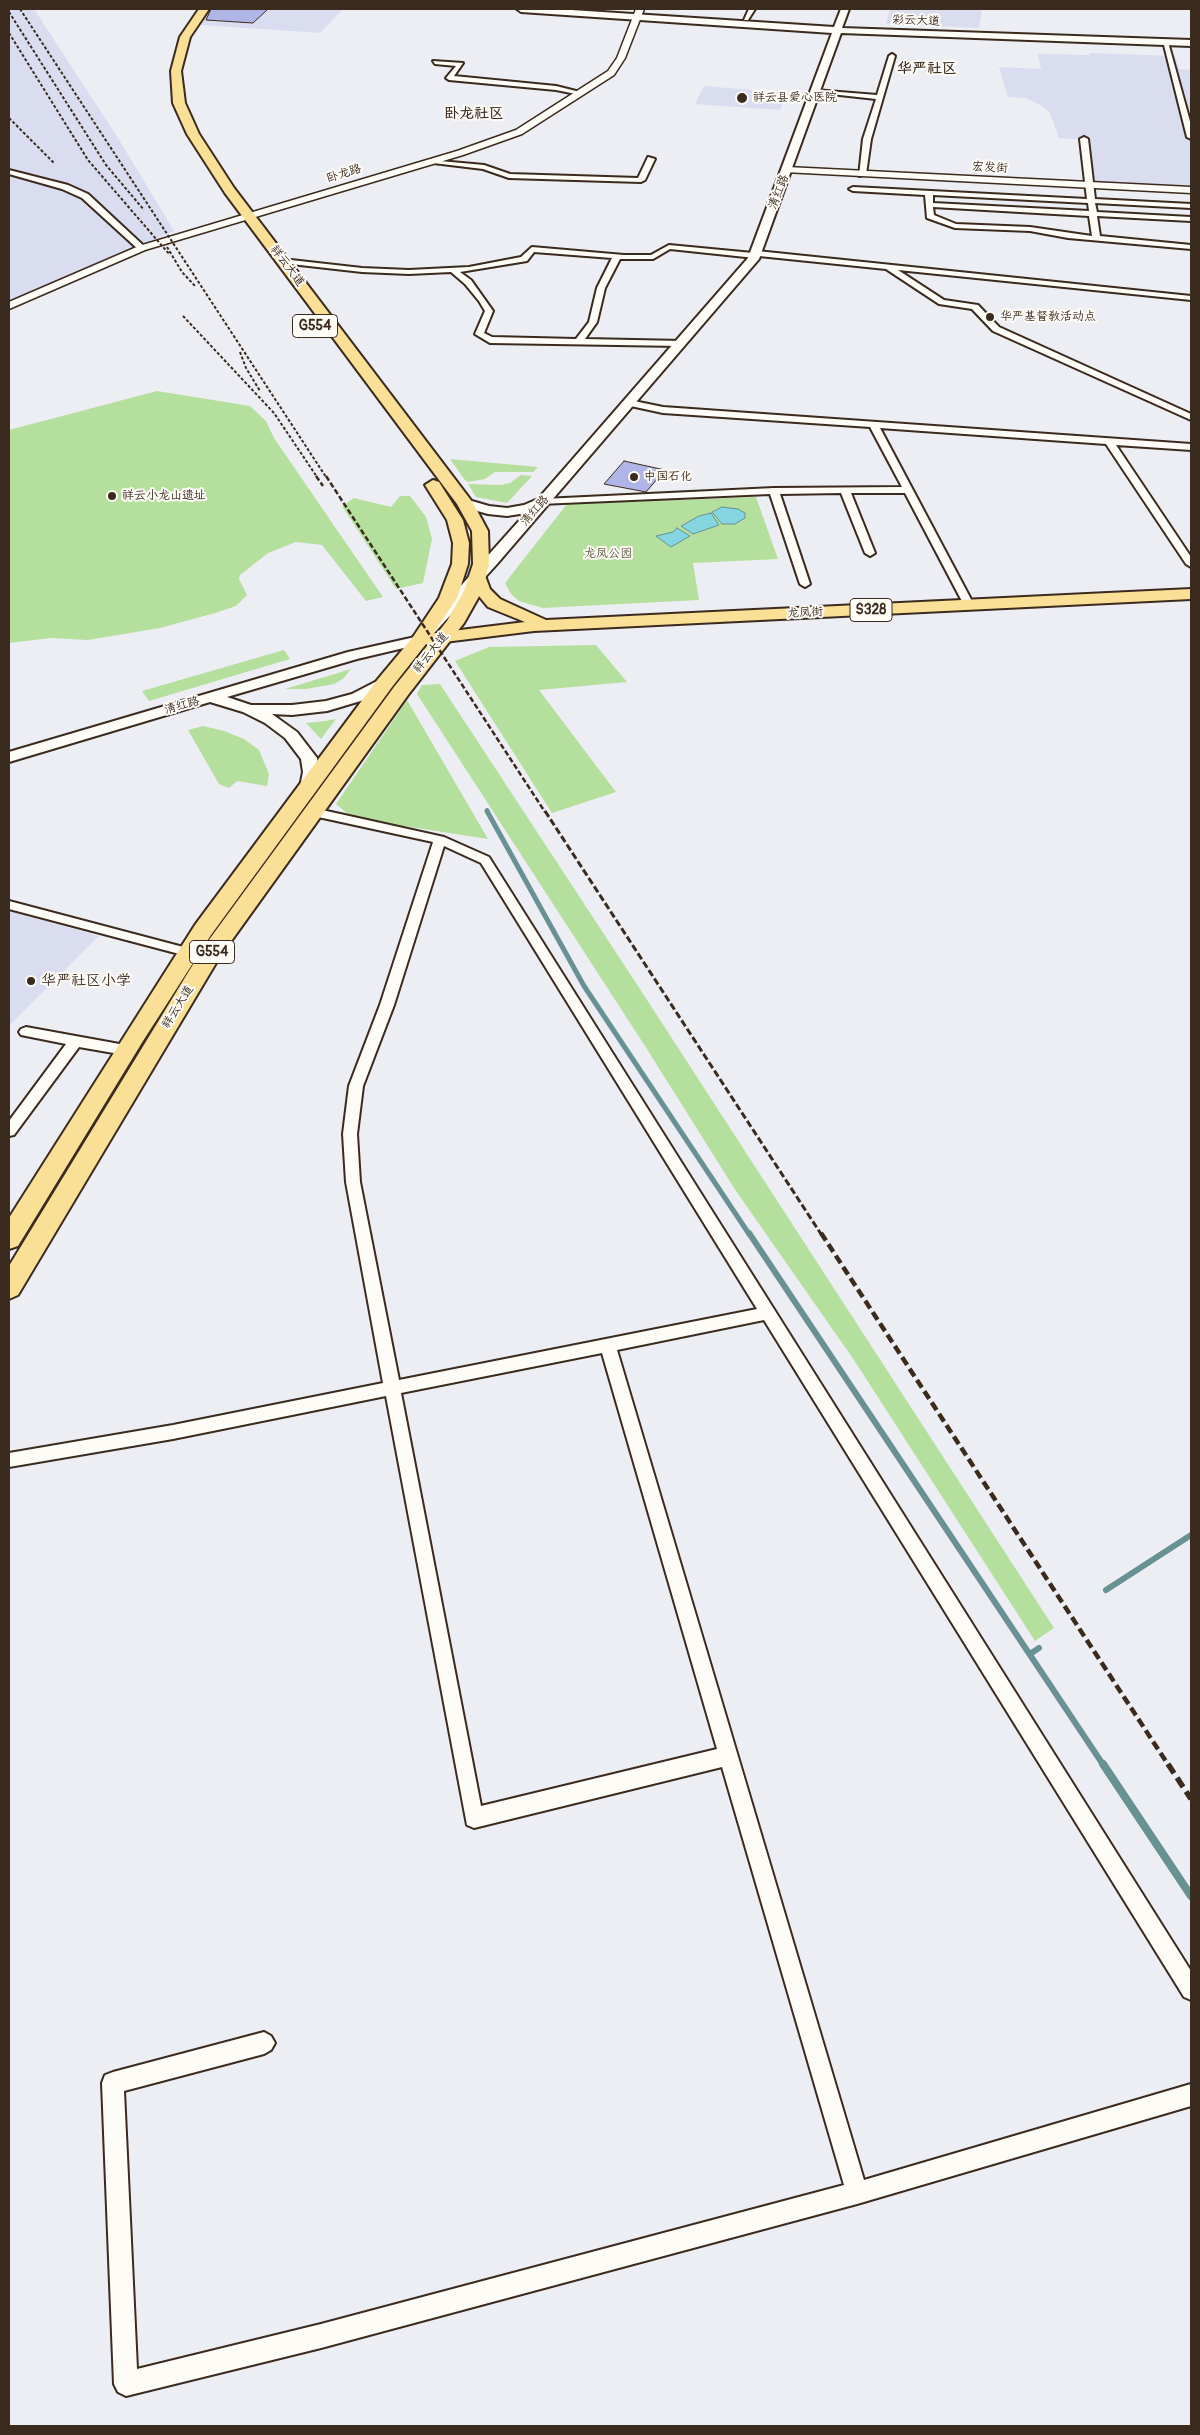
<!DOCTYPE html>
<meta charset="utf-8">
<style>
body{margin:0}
#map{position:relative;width:1200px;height:2435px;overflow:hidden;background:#edeef4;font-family:Pangolin,sans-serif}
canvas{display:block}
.frame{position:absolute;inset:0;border:10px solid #3b2a1e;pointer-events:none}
</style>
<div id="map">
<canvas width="1200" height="2435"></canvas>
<div class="frame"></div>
</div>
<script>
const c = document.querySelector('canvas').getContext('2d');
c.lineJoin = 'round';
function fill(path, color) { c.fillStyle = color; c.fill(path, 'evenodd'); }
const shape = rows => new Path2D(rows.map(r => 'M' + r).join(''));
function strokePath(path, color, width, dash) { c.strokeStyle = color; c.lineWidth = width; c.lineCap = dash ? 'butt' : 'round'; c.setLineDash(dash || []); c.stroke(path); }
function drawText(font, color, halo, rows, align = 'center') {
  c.font = font + ' Pangolin,"LXGW WenKai TC",sans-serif'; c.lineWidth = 4; c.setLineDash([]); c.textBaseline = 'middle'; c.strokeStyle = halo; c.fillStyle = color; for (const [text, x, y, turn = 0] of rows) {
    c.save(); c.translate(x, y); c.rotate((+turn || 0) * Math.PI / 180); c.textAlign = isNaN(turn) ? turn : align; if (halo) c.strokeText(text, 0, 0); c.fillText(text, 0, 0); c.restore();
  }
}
fill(shape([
 [9,9,34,9,118,138,174,231,9,302],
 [210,9,343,9,320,33,201,25,204,15],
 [890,9,982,9,979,28,886,24],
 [1090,53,1175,56,1179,69,1191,70,1191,186,1091,181,1087,140,1059,138,1050,113,1042,106,1026,98,1008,97,999,67,1041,69,1038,54,1089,55],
 [704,86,787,93,780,110,695,104],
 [9,911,99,936,9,1026]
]), '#daddf0');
fill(shape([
 [157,391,250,406,266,421,274,438,383,597,366,601,322,545,296,542,268,553,240,575,239,579,247,595,236,606,215,613,160,628,88,640,51,638,9,643,9,430],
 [450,459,538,467,533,472,495,472,485,479,468,482,464,479],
 [521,475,532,476,507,503,476,497,468,484,501,485,510,483],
 [400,496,410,496,426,517,432,539,423,583,396,589,342,506,354,498,391,507],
 [756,497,778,559,693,563,699,600,543,608,519,601,511,594,505,583,567,504],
 [596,645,627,682,539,690,616,792,552,813,455,661,489,647],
 [284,650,290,659,149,701,142,691],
 [351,669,343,679,334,684,306,689,285,689],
 [440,684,638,986,1054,1628,1035,1641,854,1360,736,1191,645,1046,417,694,422,685],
 [407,700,488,839,353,818,336,804],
 [336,719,321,739,306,723,325,721],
 [203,726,224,731,244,739,259,750,269,774,267,786,237,781,229,788,219,784,188,730]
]), '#b5df9c');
const water = shape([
 [722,507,738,509,745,513,745,518,735,524,722,524,712,512,722,507],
 [711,513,719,525,693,534,681,526,699,516,711,513],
 [677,528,690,536,671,547,656,536,673,532,677,528]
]);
fill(water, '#86d6e1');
strokePath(water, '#689193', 1);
strokePath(shape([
 [487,810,488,812]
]), '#689193', 4);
strokePath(shape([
 [487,811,584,986,749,1234]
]), '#689193', 5);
strokePath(shape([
 [749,1233,1104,1766],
 [1106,1590,1191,1535],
 [1030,1654,1039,1648]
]), '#689193', 6);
strokePath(shape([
 [1103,1764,1191,1896]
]), '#689193', 8);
const building = shape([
 [211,9,268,9,253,23,206,20,211,9],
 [624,461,665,470,646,492,604,484,624,461]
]);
fill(building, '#afb6e7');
strokePath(building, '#3b2a1e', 1);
const minor = shape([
 [749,9,755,9,748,20,744,20,749,9],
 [1163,41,1168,42,1191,125,1191,139,1187,137,1163,41],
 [892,54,895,56,871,139,866,174,859,176,863,139,876,99,812,92,815,90,877,95,889,56,892,54],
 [433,61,463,63,454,76,556,86,584,93,581,95,556,90,449,80,446,78,456,66,435,64,433,61],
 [1084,137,1088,139,1095,199,1191,204,1191,208,1095,203,1097,212,1191,217,1191,221,1097,216,1100,236,1191,245,1191,249,1068,238,1030,231,955,228,927,218,925,195,853,191,849,189,853,187,1087,199,1080,139,1084,137],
 [933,195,1088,203,1089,211,933,203,933,195],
 [933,207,1089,216,1092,236,1030,227,956,224,934,215,933,207],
 [648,157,655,159,645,180,641,182,509,178,483,169,425,162,429,160,484,165,510,174,638,178,648,157],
 [9,170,68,185,88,194,146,248,139,250,82,198,62,189,9,174,9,170],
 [669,245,753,253,757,251,1191,296,1191,300,898,270,944,300,978,305,999,327,1191,414,1191,420,993,331,972,309,939,304,886,269,759,256,755,258,670,249,653,259,620,259,605,288,597,322,585,339,683,341,684,343,680,346,490,343,475,334,485,311,479,301,465,284,451,272,409,274,362,272,282,263,278,261,282,259,362,268,409,270,469,267,521,257,532,247,624,255,651,255,669,245],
 [534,252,612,258,597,288,589,322,576,339,492,337,484,333,493,311,471,280,460,272,527,261,534,252],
 [629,400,663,407,1191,444,1191,450,1116,445,1191,557,1191,567,1186,564,1106,444,880,428,974,605,969,608,964,605,905,493,851,493,875,553,870,556,865,553,841,493,780,494,810,584,805,587,800,584,770,494,540,504,538,502,543,499,774,488,902,487,870,427,663,413,626,405,625,403,629,400],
 [313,808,444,837,489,857,1191,1971,1191,2000,1184,1997,764,1320,617,1350,864,2180,1191,2084,1191,2106,857,2204,321,2348,126,2396,118,2392,114,2384,102,2083,105,2075,113,2072,264,2032,271,2036,275,2043,271,2050,264,2054,124,2091,137,2369,321,2324,844,2185,722,1767,474,1828,467,1825,386,1396,173,1439,9,1467,9,1453,173,1425,383,1383,346,1182,343,1134,349,1086,380,1005,433,842,309,815,307,812,313,808],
 [444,846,481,863,757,1309,399,1380,360,1182,357,1134,363,1086,394,1005,444,846],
 [602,1353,717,1749,481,1806,401,1393,602,1353],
 [9,901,187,948,194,952,187,956,9,909,9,901],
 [26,1027,125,1045,132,1050,125,1055,79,1047,14,1135,9,1136,9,1121,66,1044,21,1035,19,1032,21,1029,26,1027]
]);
const tertiary = shape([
 [636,9,644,9,625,58,614,75,522,134,463,155,145,250,9,309,9,302,139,246,457,151,516,130,608,71,617,58,636,9],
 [787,167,1191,187,1191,193,784,172,782,170,787,167]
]);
const secondary = shape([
 [517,9,556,9,834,27,841,9,849,9,842,28,1191,40,1191,46,841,33,759,259,497,564,425,643,357,659,227,697,251,705,292,705,326,701,352,694,379,680,391,680,393,683,391,686,364,700,327,711,292,715,272,714,297,732,317,758,319,772,314,791,308,792,302,791,300,787,303,772,301,759,285,738,265,723,243,712,210,702,9,762,9,752,348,652,415,637,526,513,507,516,488,514,460,506,458,503,460,500,465,499,489,506,507,508,524,505,538,499,748,258,832,33,521,12,517,9]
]);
const primary = shape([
 [478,571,484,573,490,589,500,599,546,620,1191,589,1191,599,534,631,420,645,414,644,412,640,414,636,420,635,525,622,488,607,474,590,470,576,472,573,478,571]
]);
const trunk = shape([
 [199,9,209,9,190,37,181,71,185,103,199,134,234,188,473,503,488,531,489,564,482,591,464,623,408,695,219,958,18,1295,9,1299,9,1266,203,948,394,687,447,621,464,591,473,564,472,531,457,504,225,193,187,134,173,103,171,71,180,37,199,9],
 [433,480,439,482,463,520,469,543,468,564,457,598,426,644,392,687,211,935,143,1041,18,1246,9,1249,9,1218,195,925,378,679,413,637,439,598,452,564,453,543,447,520,425,485,433,480]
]);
strokePath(minor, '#3b2a1e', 4);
strokePath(tertiary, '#3b2a1e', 3);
strokePath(secondary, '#3b2a1e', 4);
strokePath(primary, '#3b2a1e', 4);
strokePath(trunk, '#3b2a1e', 4);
fill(minor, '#fdfcf7');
fill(tertiary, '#fdfcf7');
fill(secondary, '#fdfcf7');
fill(primary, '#fadf96');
fill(trunk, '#fadf96');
strokePath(shape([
 [20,9,326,477],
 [9,12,106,165,144,210],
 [9,33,88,160,170,255],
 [9,118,54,163],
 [167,247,182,272,195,286],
 [183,316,274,413,317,477],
 [240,352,246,368,260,391]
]), '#3b2a1e', 2, [3, 2]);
strokePath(shape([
 [316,476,323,486],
 [326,476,545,812]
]), '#3b2a1e', 2.5, [5.5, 2.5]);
strokePath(shape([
 [545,811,821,1234]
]), '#3b2a1e', 3, [7, 3]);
strokePath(shape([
 [821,1233,1169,1766]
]), '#3b2a1e', 4.5, [9, 4.5]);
strokePath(shape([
 [1168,1764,1191,1799]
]), '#3b2a1e', 5.5, [11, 5.5]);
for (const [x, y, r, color] of [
 [742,98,6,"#3b2a1e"],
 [990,317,5,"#3b2a1e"],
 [634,477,5,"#3b2a1e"],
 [112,496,5,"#3b2a1e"],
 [31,981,5,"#3b2a1e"]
]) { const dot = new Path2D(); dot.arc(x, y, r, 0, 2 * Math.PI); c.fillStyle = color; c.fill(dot); strokePath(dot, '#fdfcf7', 2); }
drawText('12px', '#3b2a1e', '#fdfcf7', [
 ["彩云大道",916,21,2],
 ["宏发街",990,168,3],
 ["卧龙路",344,174,-17],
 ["清红路",779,192,-69],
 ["祥云大道",287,266,53],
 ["清红路",535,511,-49],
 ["龙凤街",805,613,-3],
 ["祥云大道",431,653,-51],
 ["清红路",182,706,-16],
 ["祥云大道",178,1007,-58]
]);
drawText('12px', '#3b2a1e', '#fdfcf7', [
 ["祥云县爱心医院",753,98],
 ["华严基督教活动点",1000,317],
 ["中国石化",644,477],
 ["祥云小龙山遗址",122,496]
], 'left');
drawText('12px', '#5a573e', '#fdfcf7', [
 ["龙凤公园",608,554]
]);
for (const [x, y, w] of [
 [315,326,45],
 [871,610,42],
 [212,952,45]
]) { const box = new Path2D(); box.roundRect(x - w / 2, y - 11.5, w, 23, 4); c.fillStyle = '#fdfcf7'; c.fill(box); strokePath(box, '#3b2a1e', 1); }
drawText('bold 14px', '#3b2a1e', null, [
 ["G554",315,326],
 ["S328",871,610],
 ["G554",212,952]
]);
drawText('bold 15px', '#3b2a1e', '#fdfcf7', [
 ["华严社区",927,69],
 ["卧龙社区",474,114]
]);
drawText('15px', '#3b2a1e', '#fdfcf7', [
 ["华严社区小学",41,981]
], 'left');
</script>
